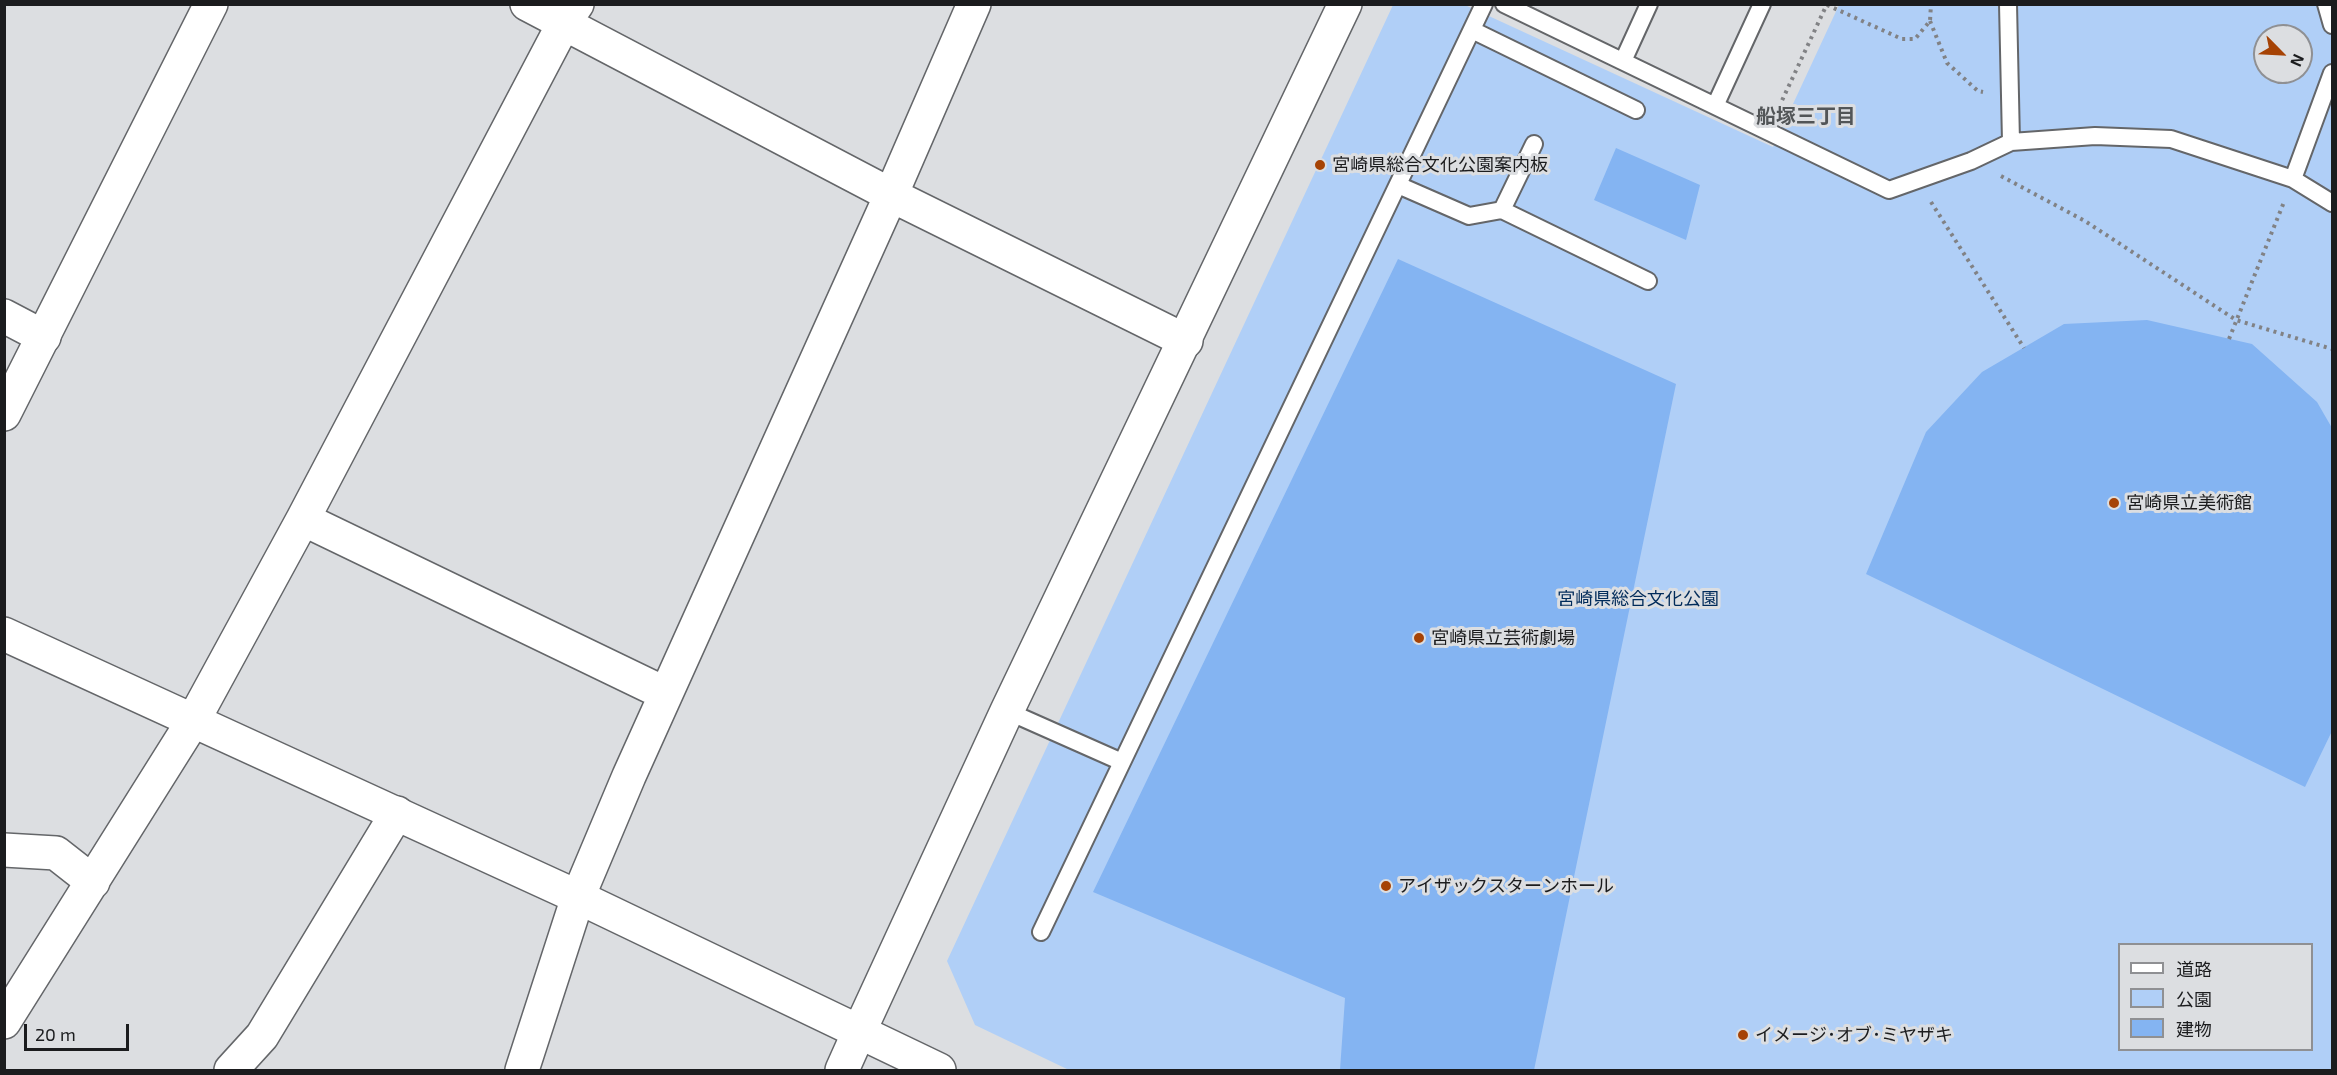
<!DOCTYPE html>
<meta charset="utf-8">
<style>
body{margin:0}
#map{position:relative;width:2337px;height:1075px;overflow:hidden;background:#dcdee1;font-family:"Exo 2","Noto Sans JP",sans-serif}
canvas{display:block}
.frame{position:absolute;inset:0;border:6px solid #1b1c1e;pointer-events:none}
.legend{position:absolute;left:2118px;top:943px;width:195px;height:108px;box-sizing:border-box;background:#dcdee1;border:2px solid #8f9093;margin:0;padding:8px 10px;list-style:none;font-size:18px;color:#1b1c1e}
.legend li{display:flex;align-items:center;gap:12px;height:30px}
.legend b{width:30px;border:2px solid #8f9093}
.north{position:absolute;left:2253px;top:24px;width:60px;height:60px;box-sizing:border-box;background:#dcdee1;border:2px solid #8f9093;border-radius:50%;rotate:114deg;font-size:16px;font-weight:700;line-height:24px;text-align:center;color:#1b1c1e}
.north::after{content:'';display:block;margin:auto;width:21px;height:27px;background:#a64305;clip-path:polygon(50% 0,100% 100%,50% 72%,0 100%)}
.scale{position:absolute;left:24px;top:1024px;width:105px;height:27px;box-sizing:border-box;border:3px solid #1b1c1e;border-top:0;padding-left:8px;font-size:18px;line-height:21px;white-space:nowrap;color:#1b1c1e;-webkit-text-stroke:4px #dcdee1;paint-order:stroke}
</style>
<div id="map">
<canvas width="2337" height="1075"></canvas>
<div class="frame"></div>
<ul class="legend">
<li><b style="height:8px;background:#fff"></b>道路</li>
<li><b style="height:16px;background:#b0cff7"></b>公園</li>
<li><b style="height:16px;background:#84b4f2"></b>建物</li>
</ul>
<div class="north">N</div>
<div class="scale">20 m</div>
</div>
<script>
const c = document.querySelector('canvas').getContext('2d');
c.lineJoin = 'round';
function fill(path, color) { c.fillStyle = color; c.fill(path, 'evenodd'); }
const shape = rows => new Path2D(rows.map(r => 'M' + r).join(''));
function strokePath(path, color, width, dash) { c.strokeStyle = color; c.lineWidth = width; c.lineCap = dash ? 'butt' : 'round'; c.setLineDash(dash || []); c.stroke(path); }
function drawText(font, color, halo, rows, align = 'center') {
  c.font = font + ' "Exo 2","Noto Sans JP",sans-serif'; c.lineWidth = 6; c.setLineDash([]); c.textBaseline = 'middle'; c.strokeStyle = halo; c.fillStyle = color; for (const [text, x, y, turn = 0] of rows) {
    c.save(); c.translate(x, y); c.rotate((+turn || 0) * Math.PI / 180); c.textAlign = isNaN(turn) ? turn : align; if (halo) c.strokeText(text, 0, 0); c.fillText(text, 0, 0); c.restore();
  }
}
fill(shape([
 [1393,5,1465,5,1773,147,1839,5,2332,5,2332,1070,1069,1070,975,1025,947,961],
 [2265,36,2301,36,2301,72,2265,72],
 [2120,944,2312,944,2312,1050,2120,1050]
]), '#b0cff7');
fill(shape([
 [1616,148,1700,185,1686,240,1594,200],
 [1398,259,1676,384,1534,1070,1340,1070,1345,998,1093,892],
 [2147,320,2252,344,2317,402,2332,428,2332,731,2305,787,1866,574,1926,432,1982,372,2064,324]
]), '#84b4f2');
const service = shape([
 [1504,4,1889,190,1971,161,2011,142,2095,136,2171,139,2293,179,2332,203],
 [2008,4,2011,142],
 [2326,4,2332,25],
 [1472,30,1636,110],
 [1623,61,1649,4],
 [1715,106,1762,4],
 [2293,179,2332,73],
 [1398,185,1469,216,1502,210,1648,281],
 [1502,210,1534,144],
 [1007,711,1122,762],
 [1041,932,1484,4]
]);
const minor = shape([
 [527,4,891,195,1186,341],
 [4,316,44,337],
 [303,519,666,694],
 [4,850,56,853,93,882],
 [4,1022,193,721,303,519,564,23,577,4],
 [231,1070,262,1036,397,813],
 [522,1070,578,897,629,776,891,195,974,4],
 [842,1070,859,1032]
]);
const tertiary = shape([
 [4,414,211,4],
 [4,634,578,897,939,1070],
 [859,1032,1007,711,1345,4]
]);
strokePath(service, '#646669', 20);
strokePath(minor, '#646669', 36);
strokePath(tertiary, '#646669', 36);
strokePath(shape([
 [1827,5,1902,39,1915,39,1930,21,1931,4],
 [1930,21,1947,63,1978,91,1983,92],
 [1779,107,1827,4],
 [2001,176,2085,221,2236,320,2332,349],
 [1931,202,2024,348],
 [2229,339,2284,202]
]), '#818285', 4, [3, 4.5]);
strokePath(service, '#fff', 16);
strokePath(minor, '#fff', 33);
strokePath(tertiary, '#fff', 33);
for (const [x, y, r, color] of [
 [1320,165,6,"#a64305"],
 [2114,503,6,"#a64305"],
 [1419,638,6,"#a64305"],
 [1386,886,6,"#a64305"],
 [1743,1035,6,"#a64305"]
]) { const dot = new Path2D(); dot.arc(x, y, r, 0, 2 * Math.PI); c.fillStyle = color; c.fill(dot); strokePath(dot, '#dcdee1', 2); }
drawText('18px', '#1b1c1e', '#dcdee1', [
 ["宮崎県総合文化公園案内板",1332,165],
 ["宮崎県立美術館",2126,503],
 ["宮崎県立芸術劇場",1431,638],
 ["アイザックスターンホール",1398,886],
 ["イメージ･オブ･ミヤザキ",1755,1035]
], 'left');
drawText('18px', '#002b5a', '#dcdee1', [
 ["宮崎県総合文化公園",1638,599]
]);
drawText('bold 20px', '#525557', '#dcdee1', [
 ["船塚三丁目",1806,116]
]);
</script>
